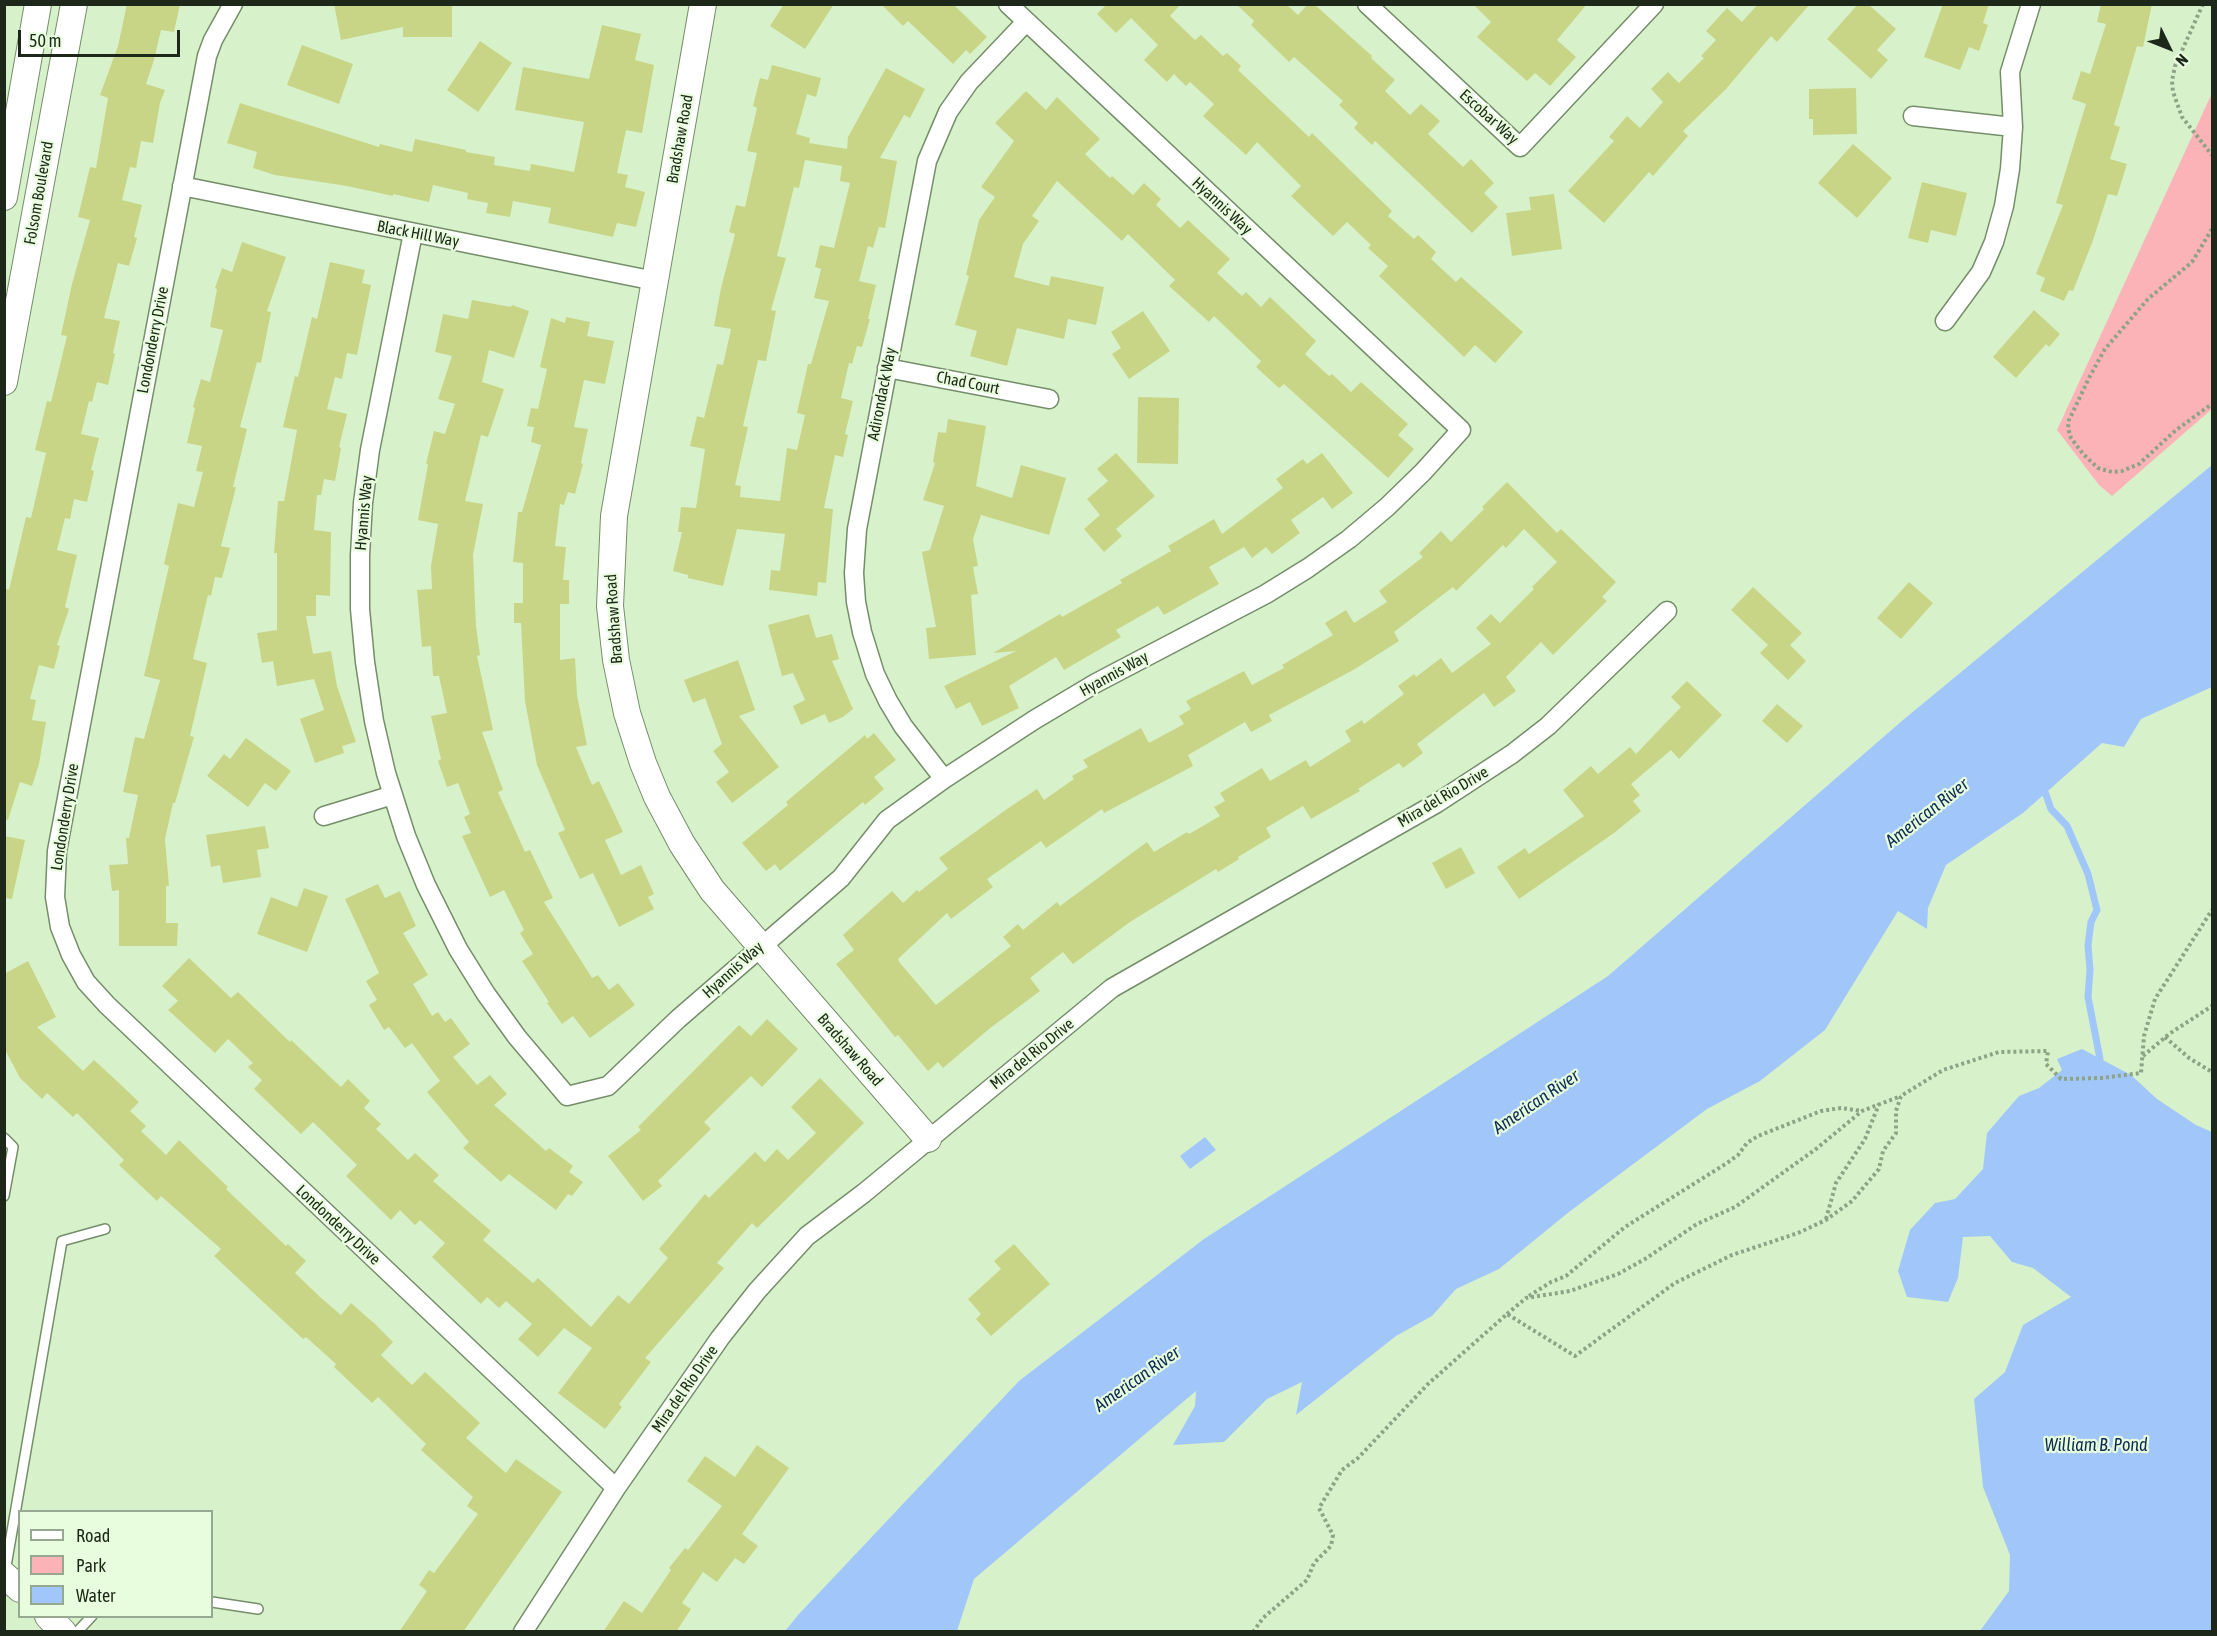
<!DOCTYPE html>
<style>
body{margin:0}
#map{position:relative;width:2217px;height:1636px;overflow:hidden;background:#d7f2cb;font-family:"Asap Condensed",sans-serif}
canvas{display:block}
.frame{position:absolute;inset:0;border:6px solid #1e281a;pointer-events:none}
.legend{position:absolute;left:18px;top:1510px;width:195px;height:108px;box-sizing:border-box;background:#e8fdde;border:2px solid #97a890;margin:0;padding:8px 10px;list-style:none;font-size:18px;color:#1e281a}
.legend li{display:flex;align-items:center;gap:12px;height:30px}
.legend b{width:30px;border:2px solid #97a890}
.north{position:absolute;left:2139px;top:18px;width:60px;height:60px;-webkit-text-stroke:4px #e8fdde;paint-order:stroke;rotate:133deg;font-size:16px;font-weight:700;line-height:24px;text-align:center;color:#1e281a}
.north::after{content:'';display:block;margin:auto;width:21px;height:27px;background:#1e281a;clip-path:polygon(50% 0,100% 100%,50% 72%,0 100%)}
.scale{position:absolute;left:18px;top:30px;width:162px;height:27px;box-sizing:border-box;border:3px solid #1e281a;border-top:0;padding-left:8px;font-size:18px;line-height:21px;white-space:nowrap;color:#1e281a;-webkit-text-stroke:4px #e8fdde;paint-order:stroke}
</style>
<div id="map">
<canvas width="2217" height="1636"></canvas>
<div class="frame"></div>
<ul class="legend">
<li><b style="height:8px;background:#fff"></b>Road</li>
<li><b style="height:16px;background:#fcb3b7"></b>Park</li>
<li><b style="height:16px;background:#a1c7fa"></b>Water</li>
</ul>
<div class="north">N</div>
<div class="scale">50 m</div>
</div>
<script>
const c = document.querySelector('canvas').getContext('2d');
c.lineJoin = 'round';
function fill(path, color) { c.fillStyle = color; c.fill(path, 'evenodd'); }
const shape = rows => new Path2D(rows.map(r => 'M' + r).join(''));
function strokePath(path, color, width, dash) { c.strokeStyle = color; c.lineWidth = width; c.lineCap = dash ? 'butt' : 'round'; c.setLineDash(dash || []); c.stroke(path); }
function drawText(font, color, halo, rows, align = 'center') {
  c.font = font + ' "Asap Condensed",sans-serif'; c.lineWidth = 4.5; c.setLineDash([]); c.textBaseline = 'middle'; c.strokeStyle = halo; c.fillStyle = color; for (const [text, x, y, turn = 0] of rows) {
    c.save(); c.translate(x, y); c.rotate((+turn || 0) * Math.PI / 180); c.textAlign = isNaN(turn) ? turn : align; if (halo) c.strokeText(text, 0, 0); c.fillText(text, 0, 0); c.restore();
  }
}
fill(shape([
 [2212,93,2212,409,2112,496,2099,485,2057,430]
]), '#fcb3b7');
fill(shape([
 [2212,465,2212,687,2141,719,2124,747,2102,743,2023,813,1946,865,1928,908,1927,929,1898,911,1825,1030,1760,1081,1707,1109,1569,1212,1499,1269,1456,1289,1432,1316,1396,1336,1296,1415,1302,1382,1267,1399,1224,1442,1173,1445,1195,1406,1196,1391,974,1579,957,1631,785,1631,799,1614,1019,1381,1204,1239,1608,976,1903,720],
 [2082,1049,2131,1075,2157,1099,2196,1125,2212,1132,2212,1631,1980,1631,2009,1591,2010,1555,1983,1487,1974,1399,2005,1372,2023,1325,2071,1297,2033,1268,2012,1262,1990,1236,1963,1237,1958,1278,1948,1302,1907,1297,1898,1271,1910,1230,1935,1203,1955,1199,1983,1169,1987,1133,2019,1096,2039,1088,2062,1070,2057,1059],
 [1205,1137,1216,1150,1190,1169,1180,1156]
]), '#a1c7fa');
strokePath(shape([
 [2045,792,2051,809,2067,826,2088,874,2097,910,2091,922,2088,945,2090,970,2088,997,2100,1059]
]), '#a1c7fa', 7);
fill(shape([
 [127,4,180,4,174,32,161,30,154,60,146,84,165,90,160,103,153,143,141,141,136,168,130,167,122,200,142,205,134,237,137,238,129,266,118,263,104,318,120,321,113,353,115,354,108,385,97,382,92,402,89,401,81,434,99,438,91,470,94,471,87,502,74,499,70,519,65,518,57,550,77,555,65,607,69,609,57,645,60,646,54,669,39,665,30,699,36,700,32,720,46,722,39,764,32,786,20,782,8,820,4,819,4,588,9,590,26,517,31,518,46,453,35,450,47,401,51,402,67,336,61,335,72,284,90,220,78,217,90,167,96,168,108,98,100,95,118,46],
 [334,4,452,4,452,37,403,37,403,27,341,40],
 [784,4,834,4,805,49,770,26],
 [881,4,953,4,987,37,970,54,966,50,953,64,908,21,903,26],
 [1107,4,1181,4,1170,16,1195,40,1201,35,1223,56,1227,53,1241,66,1238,70,1309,137,1312,133,1392,211,1388,216,1414,239,1418,235,1436,252,1431,259,1456,282,1461,277,1523,332,1495,363,1475,345,1464,357,1379,276,1388,266,1368,248,1371,245,1347,222,1333,236,1291,196,1301,186,1257,142,1246,155,1203,116,1214,104,1190,82,1186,86,1174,74,1167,82,1144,60,1158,45,1131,18,1116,33,1097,14],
 [1236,4,1286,4,1298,15,1308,4,1314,4,1372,56,1371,58,1395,80,1385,91,1410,115,1421,104,1440,121,1428,134,1463,167,1471,159,1494,183,1484,193,1498,207,1472,233,1375,141,1372,145,1354,128,1358,123,1339,105,1343,101,1294,57,1289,62,1251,25,1254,21],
 [1473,4,1587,4,1557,40,1576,57,1550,86,1535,73,1527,81,1477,37,1491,22],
 [1758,4,1810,4,1777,42,1771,36,1726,89,1683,131,1688,136,1653,176,1649,172,1604,223,1568,191,1614,141,1609,137,1627,116,1640,128,1663,102,1651,89,1668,72,1679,83,1704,58,1701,56,1716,40,1706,31,1727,8,1742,22],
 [1858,4,1868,4,1896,29,1877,50,1888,60,1871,79,1827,39],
 [1943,4,1989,4,1983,23,1988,25,1979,51,1969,47,1960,70,1924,57],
 [2101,4,2152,4,2143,47,2137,46,2114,125,2120,127,2110,159,2127,164,2117,196,2108,194,2092,243,2073,291,2069,290,2064,301,2040,291,2045,278,2036,274,2063,205,2056,203,2086,104,2072,99,2081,71,2090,74,2106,24,2097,22],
 [602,25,641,34,635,60,654,65,642,133,626,130,617,173,628,175,625,187,645,192,636,227,617,223,613,237,548,223,551,208,513,201,510,217,486,213,488,203,467,199,468,193,433,185,429,202,393,194,393,196,347,186,275,175,253,168,257,152,227,143,240,103,379,147,380,144,412,152,415,139,466,150,466,152,495,157,494,165,530,171,531,164,574,172,584,122,515,110,523,67,589,79],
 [480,41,512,63,478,112,447,90],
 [302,45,353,64,339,104,287,85],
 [772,65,821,78,816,97,807,94,796,134,810,138,809,143,847,149,848,137,886,68,925,89,910,118,904,115,880,158,897,161,885,228,879,227,873,248,868,246,859,281,876,285,868,319,870,319,862,347,857,346,852,364,849,363,841,398,853,401,845,434,848,435,843,457,835,455,824,508,833,509,826,583,818,582,817,596,769,590,771,570,780,571,785,534,737,529,723,586,688,578,688,575,673,571,682,532,678,532,681,507,696,508,705,449,690,446,697,416,704,418,717,364,723,365,731,329,714,326,721,288,735,234,729,232,736,205,745,207,757,153,747,151,757,108,753,106,760,78,768,80],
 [805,160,842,166,840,181,850,183,834,248,820,245,815,267,821,269,814,298,829,301,811,364,808,364,797,413,805,415,797,450,787,448,780,501,740,497,741,486,735,485,748,427,743,426,758,360,766,361,776,311,771,310,786,258,777,256,794,187,799,188],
 [1856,88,1857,134,1813,135,1813,119,1809,119,1809,89],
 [1026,91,1046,110,1057,97,1100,139,1085,154,1110,178,1112,176,1133,195,1144,183,1161,199,1156,205,1180,228,1188,220,1230,259,1217,273,1242,296,1246,292,1261,307,1270,297,1316,341,1305,354,1329,376,1332,374,1351,392,1361,382,1408,424,1398,435,1414,449,1388,478,1284,384,1279,388,1256,367,1261,361,1214,316,1209,322,1169,286,1175,280,1128,234,1122,241,1057,181,1032,216,1039,221,1023,244,1014,277,1049,286,1051,276,1104,287,1096,325,1068,319,1064,339,1017,328,1007,366,970,356,977,331,955,325,969,276,966,275,979,220,995,197,981,187,1014,141,995,123],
 [1853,144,1892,178,1857,218,1818,183],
 [1922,182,1967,193,1956,236,1931,230,1928,243,1908,238],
 [1554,194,1562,249,1512,256,1506,213,1531,210,1529,197],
 [242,242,286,257,267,311,271,312,261,363,257,362,240,427,247,429,233,487,236,487,221,546,230,548,222,578,215,577,211,596,208,595,193,659,207,663,190,736,194,737,175,803,173,803,165,839,169,886,166,886,166,923,178,923,177,946,119,946,119,890,112,891,109,865,128,864,126,838,129,838,138,795,123,792,135,737,144,739,160,680,144,676,169,566,164,564,178,503,194,507,203,472,196,471,202,446,187,443,195,408,193,407,201,379,210,382,223,330,210,327,217,289,215,288,222,268,232,272],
 [330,262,365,270,362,283,371,285,357,355,347,353,342,379,335,377,327,409,347,414,339,447,341,448,335,481,324,479,321,495,317,495,314,530,331,532,330,596,316,595,316,616,306,616,313,654,331,651,337,686,356,742,342,746,344,753,315,763,300,719,324,710,314,679,277,686,273,661,262,663,257,633,277,630,277,553,274,553,278,501,284,501,297,430,283,427,295,376,298,377,312,317,317,319],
 [472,300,511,307,512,305,529,311,514,358,489,350,482,382,504,389,488,437,481,435,465,501,483,504,473,555,476,626,480,655,477,656,493,730,482,732,503,790,498,792,525,852,530,850,553,898,544,902,592,978,598,975,609,990,618,983,635,1005,590,1038,573,1016,562,1024,547,1003,549,1002,522,961,533,954,520,933,524,930,504,890,490,897,462,836,471,833,464,817,470,814,458,783,447,787,438,761,441,759,431,716,447,713,439,676,433,676,431,646,422,647,417,590,432,589,431,566,438,524,418,520,428,464,426,464,434,431,445,434,455,404,438,399,452,356,435,352,443,314,468,319],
 [2034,310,2060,334,2049,347,2046,344,2016,378,1993,357],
 [1143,311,1170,351,1129,379,1112,354,1121,348,1111,332],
 [566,317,590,322,587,336,614,341,605,384,584,380,574,427,588,429,581,463,583,464,575,494,568,492,564,505,560,504,555,546,566,547,563,580,569,580,569,604,560,604,560,660,575,658,577,695,587,745,576,747,592,785,599,781,623,832,605,840,621,875,641,865,654,894,648,897,654,909,619,927,593,873,580,879,558,833,565,830,537,765,525,701,521,623,514,623,514,603,523,603,523,563,513,562,518,512,522,512,541,445,531,442,534,427,527,426,531,408,538,409,547,369,540,367,551,318,565,323],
 [1138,397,1179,398,1178,464,1137,463],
 [948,419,986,426,976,486,1012,498,1021,465,1066,478,1049,535,981,515,973,539,978,566,973,567,978,594,971,595,976,655,929,659,926,628,936,627,922,552,930,550,944,506,923,500,935,463,933,462,938,432,946,433],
 [1116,453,1155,496,1116,529,1122,536,1104,552,1084,529,1100,515,1087,499,1108,481,1097,469],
 [1322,453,1353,493,1332,509,1323,497,1291,520,1300,533,1272,554,1266,547,1252,558,1244,547,1209,567,1219,584,1164,615,1158,606,1116,630,1121,637,1064,670,1056,657,1009,686,1019,708,982,726,970,702,956,709,944,686,1016,651,993,653,1060,614,1062,617,1122,583,1120,580,1171,551,1168,546,1214,519,1222,534,1283,488,1276,479,1303,459,1307,464],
 [1507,482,1557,533,1561,529,1616,582,1602,597,1607,601,1553,655,1541,642,1506,677,1516,691,1494,707,1484,693,1417,744,1423,753,1403,768,1399,763,1358,789,1360,791,1311,819,1303,806,1266,828,1271,837,1238,857,1239,859,1218,872,1216,869,1130,922,1073,964,1063,952,1030,978,1040,991,989,1029,943,1068,938,1062,928,1071,898,1035,895,1037,836,964,854,950,843,935,892,891,903,903,917,890,919,892,948,869,939,858,1007,809,1037,789,1044,800,1074,779,1072,776,1088,767,1083,760,1141,728,1149,743,1184,724,1179,716,1191,709,1186,701,1244,671,1252,685,1284,668,1282,665,1333,635,1325,623,1346,610,1354,623,1387,602,1379,591,1423,557,1419,553,1441,531,1451,542,1484,509,1482,507],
 [1524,529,1557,562,1532,587,1534,589,1500,623,1491,614,1476,628,1491,644,1452,673,1441,658,1416,677,1414,674,1398,686,1404,694,1364,724,1362,720,1345,731,1351,741,1310,767,1306,760,1270,781,1262,768,1220,793,1225,801,1214,807,1220,816,1189,834,1187,832,1154,852,1147,842,1060,906,1057,902,1023,930,1018,924,1003,937,1011,946,936,1005,900,963,898,959,947,913,951,919,993,887,987,879,1041,841,1046,848,1102,809,1104,813,1193,766,1188,755,1245,722,1251,732,1272,721,1269,715,1355,669,1399,641,1394,632,1453,587,1456,591,1503,545,1506,548],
 [1909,582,1933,603,1901,639,1877,618],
 [1753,587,1802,633,1790,645,1806,661,1788,680,1760,653,1768,645,1731,610],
 [809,614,816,638,832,634,839,659,832,661,853,709,843,717,829,723,825,714,801,725,793,706,805,700,793,673,782,676,768,625],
 [738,660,755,710,739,716,779,767,732,803,716,782,729,772,713,751,722,744,705,698,693,703,684,680],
 [1687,681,1722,715,1679,759,1671,750,1631,784,1640,795,1633,801,1641,811,1614,833,1519,899,1497,867,1525,848,1529,854,1584,816,1563,790,1591,766,1598,774,1630,747,1636,754,1681,707,1671,697],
 [1777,704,1803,726,1787,743,1762,721],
 [874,733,896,760,874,777,884,789,865,805,863,802,780,871,775,864,766,871,742,843,788,805,786,802,865,735,867,739],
 [246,738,291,771,276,791,265,783,248,807,207,776,224,754,230,759],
 [265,826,269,848,257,850,261,877,223,883,220,865,211,867,206,835],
 [4,836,25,840,12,899,4,898],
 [1461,847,1475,873,1446,889,1432,863],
 [378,884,385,898,400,891,416,926,403,933,428,975,413,984,432,1016,438,1012,445,1022,451,1018,470,1044,453,1057,477,1085,490,1075,507,1094,494,1105,546,1151,549,1148,573,1166,569,1172,583,1182,572,1196,568,1194,556,1210,509,1174,501,1182,463,1148,469,1142,427,1092,440,1081,412,1043,405,1048,389,1027,384,1030,369,1005,377,1000,366,981,379,973,345,899],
 [304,888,328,896,307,952,257,934,271,897,297,907],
 [189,958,231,998,238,992,290,1042,291,1040,341,1087,348,1079,370,1101,364,1108,381,1124,376,1129,408,1160,415,1153,439,1175,433,1181,491,1231,483,1240,533,1283,538,1278,591,1327,618,1295,629,1304,668,1258,659,1249,705,1194,709,1198,755,1152,765,1162,777,1149,788,1160,816,1133,791,1107,820,1078,864,1123,757,1228,752,1223,717,1263,724,1268,645,1358,651,1362,619,1404,622,1407,605,1429,558,1393,592,1348,564,1328,538,1357,518,1339,532,1324,506,1301,499,1308,487,1297,481,1304,432,1257,445,1243,420,1220,415,1225,400,1210,391,1220,346,1176,357,1165,313,1122,301,1134,254,1089,262,1080,248,1067,253,1063,228,1039,215,1053,168,1010,178,1001,162,986],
 [28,961,56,1017,37,1027,83,1071,94,1060,118,1082,139,1102,130,1111,146,1126,141,1131,166,1155,179,1140,228,1187,226,1189,286,1246,288,1244,306,1261,295,1273,320,1297,341,1315,351,1303,375,1324,393,1342,381,1355,412,1385,425,1372,480,1423,466,1438,506,1473,516,1459,562,1492,463,1632,399,1632,427,1591,419,1585,429,1570,434,1573,478,1514,467,1506,473,1497,421,1450,426,1444,378,1397,372,1403,334,1367,336,1364,306,1337,303,1339,214,1256,221,1249,161,1196,157,1201,119,1165,124,1160,77,1113,73,1117,47,1093,42,1099,20,1078,4,1048,4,974],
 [767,1019,798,1049,762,1087,751,1076,704,1122,711,1129,658,1181,662,1186,643,1201,608,1156,641,1130,638,1127,739,1025,751,1036],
 [1014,1244,1050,1284,991,1336,976,1319,981,1314,968,1299,1001,1269,994,1261],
 [757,1445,789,1468,742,1534,758,1546,744,1564,735,1558,717,1582,703,1572,682,1603,691,1609,676,1632,603,1632,624,1601,642,1613,671,1570,669,1568,685,1548,688,1550,722,1506,687,1481,705,1456,735,1477]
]), '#c9d586');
const lane = shape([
 [4,1138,13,1147,4,1196],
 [5,1572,62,1241,105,1229],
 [212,1602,258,1609],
 [77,1632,92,1616]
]);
const street = shape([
 [233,4,213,40,207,56,57,851,55,897,60,927,71,955,86,982,107,1005,616,1488],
 [1367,4,1520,147,1654,4],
 [1913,116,2013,127],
 [182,186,655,281],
 [413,233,370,450,363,503,360,555,360,609,365,662,374,721,386,773,406,836,426,885,458,949,486,994,517,1037,567,1096,608,1086,678,1019,841,878,887,820,944,779,1034,720,1096,683,1266,594,1308,568,1349,539,1387,507,1423,472,1461,430,1008,4],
 [1945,321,1981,272,1994,242,2004,206,2010,169,2013,127,2010,72,2031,4],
 [887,368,1049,399],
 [944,779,903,726,888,701,875,674,862,632,856,602,854,573,857,529,927,161,948,112,969,82,1026,22],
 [324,816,393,795],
 [523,1632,616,1488,720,1338,757,1291,807,1236,864,1193,1112,988,1437,803,1512,754,1548,726,1667,611]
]);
const secondary = shape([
 [703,4,614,516,610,606,616,660,627,713,643,763,657,797,682,844,712,890,928,1139],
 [4,197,38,4],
 [4,382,74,4],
 [4,1575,20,1589],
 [48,1616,63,1632]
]);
strokePath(lane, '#758e6a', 12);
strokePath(street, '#758e6a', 21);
strokePath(secondary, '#758e6a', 28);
strokePath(shape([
 [2203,4,2175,66,2172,81,2173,92,2182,117,2212,155],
 [2212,229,2192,262,2148,299,2105,349,2090,376,2069,420,2068,428,2071,438,2083,454,2098,468,2112,472,2122,471,2139,464,2176,430,2212,404],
 [2165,1037,2189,1058,2212,1072],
 [2143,1056,2169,1034,2212,1006],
 [1826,1219,1836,1183,1865,1139,1879,1104],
 [1529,1296,1551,1282,1566,1276,1625,1227,1727,1163,1738,1155,1747,1143,1758,1136,1821,1111,1841,1108,1862,1111],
 [1507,1314,1526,1298,1570,1291,1618,1274,1645,1259,1697,1224,1735,1207,1816,1149,1862,1111,1901,1096],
 [1253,1632,1263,1618,1307,1580,1314,1563,1331,1546,1333,1535,1319,1508,1342,1470,1358,1458,1428,1384,1507,1314,1575,1356,1675,1283,1732,1255,1798,1233,1826,1220,1852,1201,1879,1169,1883,1151,1896,1133,1896,1111,1901,1096,1943,1070,1999,1052,2048,1051,2046,1064,2061,1079,2102,1078,2141,1073,2144,1036,2155,999,2212,910]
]), '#8ea385', 4, [3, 3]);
strokePath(lane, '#fff', 9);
strokePath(street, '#fff', 18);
strokePath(secondary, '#fff', 26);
drawText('16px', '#1e281a', '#e8fdde', [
 ["Escobar Way",1489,117,42],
 ["Bradshaw Road",680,139,-80],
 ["Folsom Boulevard",39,193,-80],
 ["Hyannis Way",1222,206,43],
 ["Black Hill Way",418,234,11],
 ["Londonderry Drive",153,340,-79],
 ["Chad Court",968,383,11],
 ["Adirondack Way",882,394,-79],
 ["Hyannis Way",364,513,-85],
 ["Bradshaw Road",614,619,-94],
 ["Hyannis Way",1114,674,-29],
 ["Mira del Rio Drive",1443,797,-31],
 ["Londonderry Drive",65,817,-81],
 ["Hyannis Way",733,970,-42],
 ["Bradshaw Road",850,1050,49],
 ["Mira del Rio Drive",1032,1054,-39],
 ["Londonderry Drive",338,1225,43],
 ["Mira del Rio Drive",685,1389,-55]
]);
drawText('italic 18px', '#0d2c53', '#e8fdde', [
 ["American River",1927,813,-38],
 ["American River",1536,1102,-34],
 ["American River",1137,1379,-35],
 ["William B. Pond",2096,1445]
]);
</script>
